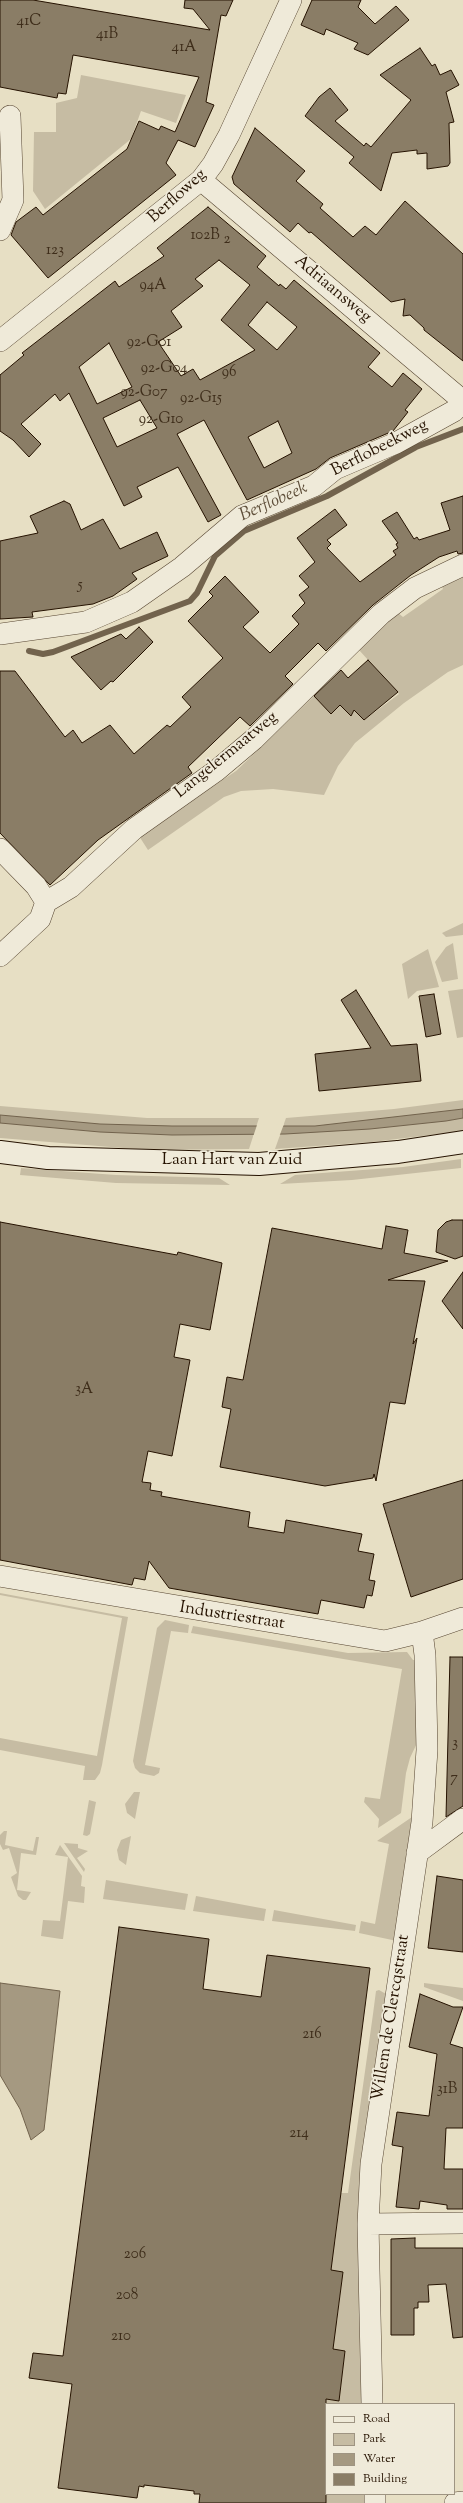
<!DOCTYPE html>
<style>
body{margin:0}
#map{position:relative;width:463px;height:2503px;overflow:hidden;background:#e7dfc4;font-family:"Sorts Mill Goudy",serif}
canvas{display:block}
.legend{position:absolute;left:325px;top:2403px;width:130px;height:92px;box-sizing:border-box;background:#efead9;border:1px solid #9e9482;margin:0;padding:5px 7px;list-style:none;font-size:12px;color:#251200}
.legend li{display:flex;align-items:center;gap:8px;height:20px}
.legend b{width:20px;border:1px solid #9e9482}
</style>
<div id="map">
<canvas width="463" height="2503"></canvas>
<ul class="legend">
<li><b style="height:5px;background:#efead9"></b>Road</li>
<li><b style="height:11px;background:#c6bca3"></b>Park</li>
<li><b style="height:11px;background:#a59981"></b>Water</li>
<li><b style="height:11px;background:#8a7d66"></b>Building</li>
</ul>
</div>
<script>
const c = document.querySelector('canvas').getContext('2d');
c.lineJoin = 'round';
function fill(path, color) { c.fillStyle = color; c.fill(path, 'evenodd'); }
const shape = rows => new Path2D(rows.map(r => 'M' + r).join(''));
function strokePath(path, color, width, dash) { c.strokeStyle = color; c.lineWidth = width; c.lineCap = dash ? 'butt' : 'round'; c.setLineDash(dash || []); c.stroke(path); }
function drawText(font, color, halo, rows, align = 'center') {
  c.font = font + ' "Sorts Mill Goudy",serif'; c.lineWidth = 3.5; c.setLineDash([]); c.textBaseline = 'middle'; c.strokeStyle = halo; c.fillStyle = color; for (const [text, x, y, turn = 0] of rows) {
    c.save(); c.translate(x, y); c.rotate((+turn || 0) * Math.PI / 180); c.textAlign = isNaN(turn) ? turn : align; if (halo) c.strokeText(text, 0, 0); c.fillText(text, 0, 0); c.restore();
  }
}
fill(shape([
 [81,75,186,95,176,123,141,111,131,139,45,209,33,191,34,132,56,132,56,103,77,98],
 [463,574,463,665,448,672,404,703,355,743,338,766,324,795,273,789,241,791,224,797,148,850,139,836,236,771,314,696,331,713,340,705,350,715,354,710,364,720,399,694,359,650,397,612,403,617,443,589,440,583],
 [463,923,463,935,446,937,442,933],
 [453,943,458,979,442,982,435,962,446,947],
 [428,949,439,987,417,991,408,999,402,964],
 [463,989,463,1037,457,1038,448,991],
 [463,1100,463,1131,372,1142,275,1149,286,1118,394,1109],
 [0,1106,147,1118,259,1118,249,1149,148,1150,0,1138],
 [461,1159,461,1168,352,1180,280,1184,295,1175,403,1167],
 [21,1168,116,1175,219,1178,230,1185,116,1183,20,1175],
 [0,1593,128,1617,102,1765,100,1773,95,1780,83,1780,85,1766,0,1750,0,1738,97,1756,122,1618,0,1595],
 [165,1620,189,1625,188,1633,171,1631,145,1765,160,1768,159,1773,154,1776,140,1773,135,1768,133,1761,157,1628],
 [193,1626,348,1653,407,1652,413,1660,419,1660,417,1743,410,1758,406,1773,401,1813,378,1828,379,1819,364,1802,365,1797,380,1799,402,1669,191,1633],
 [134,1792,140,1792,135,1819,127,1813,125,1804],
 [89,1800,96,1802,90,1834,87,1836,83,1835],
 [412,1817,397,1941,359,1933,361,1921,375,1924,389,1844,377,1841],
 [4,1831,7,1831,5,1845,33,1851,36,1837,39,1837,36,1855,21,1853,17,1890,31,1892,26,1900,23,1900,18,1896,11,1877,17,1873,9,1848,3,1850,0,1844,0,1835],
 [131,1836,126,1865,119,1860,117,1850,121,1840],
 [64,1843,78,1844,78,1848,88,1851,77,1858,85,1869,84,1872],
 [60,1845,82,1876,81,1886,85,1887,84,1903,68,1901,63,1939,61,1939,41,1936,43,1920,60,1921,68,1857,55,1855],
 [106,1880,188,1894,185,1910,103,1899],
 [196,1896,266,1909,264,1921,193,1911],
 [274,1910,356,1925,355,1931,272,1921],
 [424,1983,463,1988,463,2001,424,1987],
 [379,1990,386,1994,371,2091,367,2132,364,2404,326,2404,317,2398,339,2401,345,2351,282,2343,337,2321,343,2272,292,2265,335,2242,341,2193,348,2193,373,2014,376,1991],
 [326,2494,367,2494,367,2503,298,2503]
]), '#c6bca3');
const water = shape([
 [463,1109,463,1118,446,1121,370,1129,285,1134,172,1135,100,1132,0,1123,0,1115,100,1124,172,1126,315,1126,463,1109],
 [0,1983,60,1991,44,2130,31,2140,20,2109,0,2075,0,1983]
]);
fill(water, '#a59981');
strokePath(water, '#72634d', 1);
fill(shape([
 [284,1124,279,1137,253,1137,257,1125]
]), '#e7dfc4');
strokePath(shape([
 [29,651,43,654,53,652,190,601,197,593,215,556,244,531,327,496,416,447,463,429]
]), '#72634d', 6);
const building = shape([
 [0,0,33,0,210,30,193,9,184,8,185,0,233,0,226,16,221,15,206,102,214,105,195,147,178,140,166,163,176,175,48,278,11,235,16,222,36,207,43,215,127,149,139,121,159,130,161,126,175,132,199,77,73,55,66,94,58,93,57,98,0,87,0,0],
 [312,0,361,0,358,7,375,24,396,6,409,20,368,55,354,49,358,43,326,29,324,35,301,25,312,0],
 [420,48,432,66,435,64,440,75,451,70,459,85,446,92,454,122,449,123,450,163,448,166,427,169,427,153,417,154,417,150,392,153,381,191,349,163,354,157,305,116,319,97,330,88,348,110,335,121,364,146,366,143,371,147,411,100,380,75,420,48],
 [255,128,305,171,296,181,323,204,320,208,353,237,365,226,376,235,405,201,463,254,463,361,424,330,424,328,410,315,403,316,405,299,391,302,311,232,309,233,298,223,290,232,234,184,232,177,255,128],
 [208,207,266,256,257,267,279,286,280,284,286,289,294,280,380,353,368,367,392,387,403,373,422,389,405,410,408,412,393,431,330,458,316,469,247,500,204,420,177,434,221,515,208,522,178,467,137,487,142,497,124,506,69,393,60,401,55,394,21,424,41,444,29,457,13,440,0,431,0,375,24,355,22,353,115,281,119,287,164,256,157,248,208,207],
 [219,260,250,285,221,320,255,350,200,380,193,369,181,376,158,342,182,327,171,311,203,286,195,279,219,260],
 [267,302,297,327,277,350,248,325,267,302],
 [109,343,132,387,97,404,79,367,109,343],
 [140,400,157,428,117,447,103,418,140,400],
 [278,421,292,453,264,468,248,437,278,421],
 [463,496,463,553,458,554,457,551,439,557,411,575,373,605,326,651,318,643,285,676,293,684,250,726,240,717,188,767,192,773,98,840,50,885,0,833,0,671,15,671,65,737,73,730,82,743,110,725,134,754,167,725,170,727,191,707,182,697,223,658,188,621,213,596,209,592,225,576,259,612,243,627,270,653,299,624,292,616,305,603,299,595,309,587,299,576,315,562,297,538,335,509,347,525,327,540,331,544,327,548,360,582,396,555,393,551,398,548,396,544,398,543,382,521,397,512,414,539,417,537,419,540,450,530,441,503,463,496],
 [64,501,70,504,81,530,103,519,120,549,157,532,168,556,132,573,137,579,113,596,93,604,32,612,33,617,0,619,0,541,38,533,30,516,64,501],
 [139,627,153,642,113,682,111,681,101,690,71,657,121,634,126,639,139,627],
 [368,660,398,692,364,720,354,710,351,716,340,705,331,714,314,696,341,670,348,678,368,660],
 [356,990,391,1046,417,1044,421,1081,319,1091,315,1054,371,1048,341,1000,356,990],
 [434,994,441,1034,426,1037,419,996,434,994],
 [452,1220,463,1220,463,1256,455,1259,436,1252,438,1230,446,1222,452,1220],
 [0,1222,177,1255,178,1252,222,1263,210,1330,180,1324,174,1357,190,1360,172,1456,148,1451,142,1482,151,1483,150,1490,162,1492,161,1496,250,1512,248,1527,284,1533,286,1520,362,1534,358,1551,374,1554,369,1580,375,1581,372,1596,367,1595,364,1608,321,1600,318,1614,169,1588,149,1561,145,1580,134,1578,132,1585,0,1560,0,1222],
 [386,1226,408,1230,404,1253,448,1261,388,1280,425,1281,413,1344,417,1338,405,1404,390,1402,376,1481,374,1474,373,1478,325,1486,220,1467,231,1409,222,1407,227,1377,243,1380,272,1228,382,1249,386,1226],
 [463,1272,463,1329,442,1301,463,1272],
 [463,1480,463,1579,411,1597,383,1504,463,1480],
 [450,1657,463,1657,463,1806,446,1817,450,1657],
 [437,1876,463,1880,463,1952,428,1948,437,1876],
 [119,1927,209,1939,203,1989,261,1997,267,1955,370,1968,331,2270,343,2272,333,2349,345,2351,339,2401,326,2399,326,2503,199,2503,200,2494,194,2494,194,2491,144,2485,144,2487,139,2486,137,2498,58,2488,72,2384,29,2378,33,2353,63,2356,119,1927],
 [420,1994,453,2007,463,2007,450,2044,463,2048,463,2128,446,2128,444,2169,463,2169,463,2209,447,2209,447,2205,420,2201,419,2209,396,2207,403,2147,392,2145,397,2112,429,2116,437,2054,409,2047,420,1994],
 [415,2238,415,2248,463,2248,463,2337,453,2338,446,2284,428,2285,429,2302,418,2302,418,2308,414,2308,414,2335,391,2335,391,2239,415,2238]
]);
fill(building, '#8a7d66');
strokePath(building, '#251200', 1);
const street = shape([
 [201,180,463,401],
 [0,230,13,200,10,116],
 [0,341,201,180,213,164,229,135,291,0],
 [0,634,86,622,132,602,182,567,242,516,314,486,335,469,396,443,454,411,463,402],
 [0,849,36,886,46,902],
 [46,902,71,887,134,829,216,771,254,739,381,614,415,588,463,565],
 [0,956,40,919,46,902],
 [0,1576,385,1641,422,1632,463,1618],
 [417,1853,463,1819],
 [368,2224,463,2223],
 [372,2404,368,2224,371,2164,422,1822,427,1750,425,1655,422,1632],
 [375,2494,375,2503],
 [455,2503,463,2502]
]);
const secondary = shape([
 [0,1152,48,1158,259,1164,398,1152,463,1142]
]);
strokePath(street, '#564531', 22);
strokePath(secondary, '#251200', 24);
strokePath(street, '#efead9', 21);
strokePath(secondary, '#efead9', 22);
drawText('15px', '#3e2d1a', null, [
 ["41C",29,22],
 ["41B",107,35],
 ["41A",184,48],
 ["102B",205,236],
 ["2",227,240],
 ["123",55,251],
 ["94A",153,286],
 ["92-G01",149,343],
 ["92-G04",164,369],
 ["96",229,373],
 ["92-G07",144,393],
 ["92-G15",201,399],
 ["92-G10",161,420],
 ["5",80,586],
 ["3A",84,1390],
 ["3",455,1744],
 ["7",454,1779],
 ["216",312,2035],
 ["31B",447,2090],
 ["214",299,2134],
 ["206",135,2255],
 ["208",127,2296],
 ["210",121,2337]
]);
drawText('17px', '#251200', '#efead9', [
 ["Berfloweg",178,197,-42],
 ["Adriaansweg",332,290,40],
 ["Berflobeekweg",380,449,-27],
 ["Langelermaatweg",227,756,-39],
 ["Laan Hart van Zuid",232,1161],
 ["Industriestraat",232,1617,9],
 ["Willem de Clercqstraat",392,2018,-81]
]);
drawText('italic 18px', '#5f4f3a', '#efead9', [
 ["Berflobeek",274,503,-24]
]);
</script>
